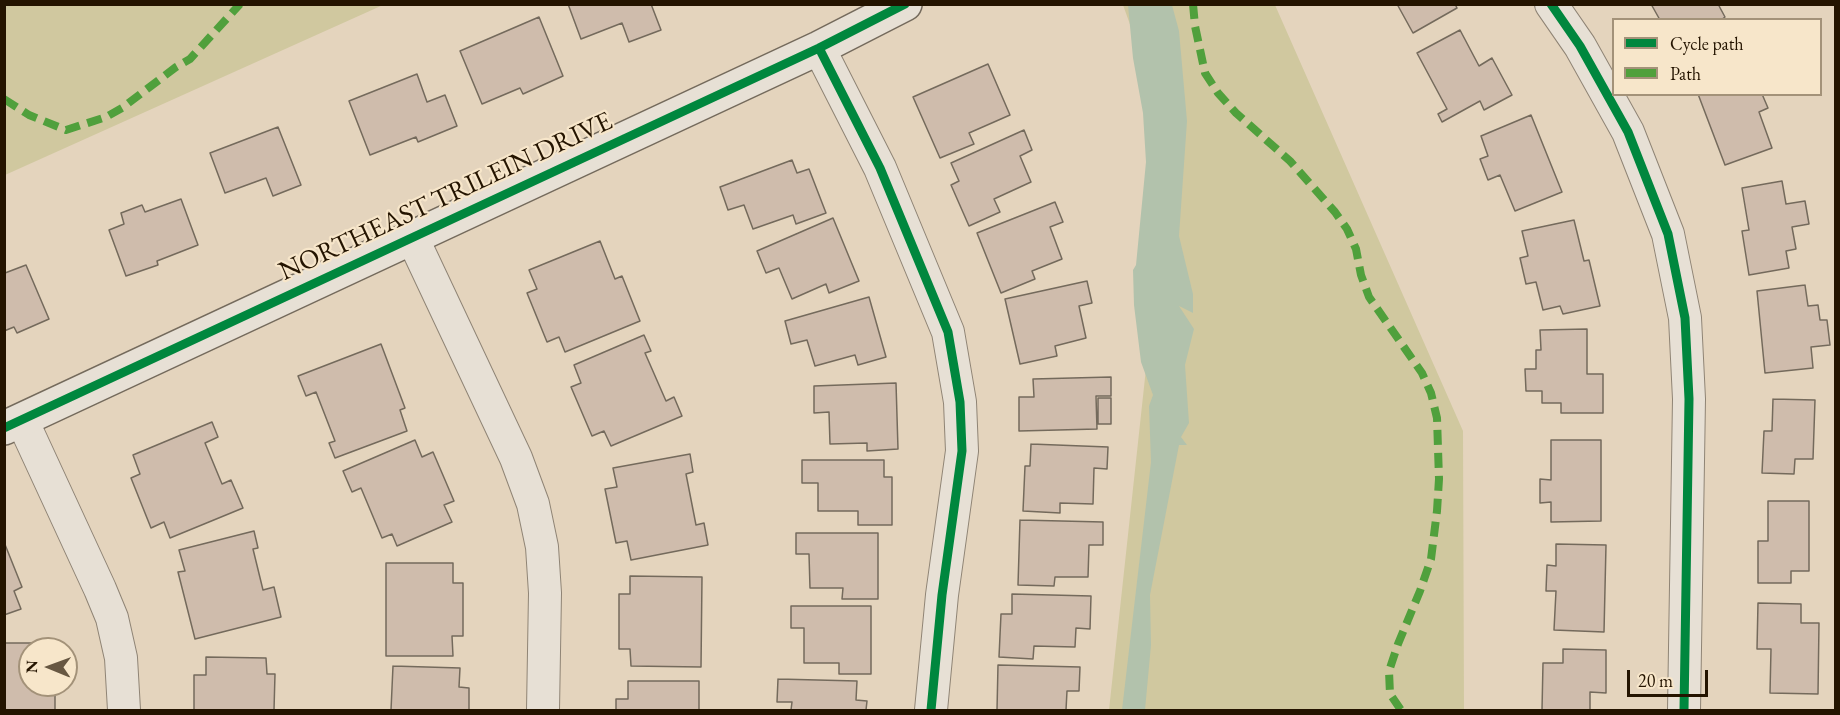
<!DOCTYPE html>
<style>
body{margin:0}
#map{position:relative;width:1840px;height:715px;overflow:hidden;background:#e4d4bd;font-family:"EB Garamond",serif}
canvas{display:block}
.frame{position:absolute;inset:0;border:6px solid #241400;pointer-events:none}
.legend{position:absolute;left:1612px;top:18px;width:210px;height:78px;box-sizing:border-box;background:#f7e6ca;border:2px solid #a39279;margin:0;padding:8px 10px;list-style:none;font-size:18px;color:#241400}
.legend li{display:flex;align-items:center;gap:12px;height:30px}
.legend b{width:30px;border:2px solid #a39279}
.north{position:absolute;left:18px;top:637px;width:60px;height:60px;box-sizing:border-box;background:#f7e6ca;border:2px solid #a39279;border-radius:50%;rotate:271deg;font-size:16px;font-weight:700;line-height:24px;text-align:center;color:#241400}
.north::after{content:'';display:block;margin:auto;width:21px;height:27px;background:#675742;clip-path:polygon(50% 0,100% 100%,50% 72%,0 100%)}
.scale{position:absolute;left:1627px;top:670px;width:81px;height:27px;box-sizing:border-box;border:3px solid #241400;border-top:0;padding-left:8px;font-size:18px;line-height:21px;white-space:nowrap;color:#241400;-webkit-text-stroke:4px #f7e6ca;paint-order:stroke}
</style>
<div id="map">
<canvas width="1840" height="715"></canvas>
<div class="frame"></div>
<ul class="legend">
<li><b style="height:8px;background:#00873e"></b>Cycle path</li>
<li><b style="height:8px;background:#50a03c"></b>Path</li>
</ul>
<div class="north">N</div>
<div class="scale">20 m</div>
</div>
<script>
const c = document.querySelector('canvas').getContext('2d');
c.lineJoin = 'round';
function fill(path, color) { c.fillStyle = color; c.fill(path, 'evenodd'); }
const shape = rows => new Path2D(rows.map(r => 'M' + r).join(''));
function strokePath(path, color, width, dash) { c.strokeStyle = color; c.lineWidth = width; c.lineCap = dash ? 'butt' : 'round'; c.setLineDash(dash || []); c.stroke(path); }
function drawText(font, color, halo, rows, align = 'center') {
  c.font = font + ' "EB Garamond",serif'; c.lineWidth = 4.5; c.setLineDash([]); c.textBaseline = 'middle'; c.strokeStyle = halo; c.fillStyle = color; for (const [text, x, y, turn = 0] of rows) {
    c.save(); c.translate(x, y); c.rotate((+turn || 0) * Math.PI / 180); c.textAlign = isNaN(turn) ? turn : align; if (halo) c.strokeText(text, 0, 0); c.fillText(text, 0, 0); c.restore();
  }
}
fill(shape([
 [5,4,383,4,383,5,5,175],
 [1123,5,1275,5,1463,431,1464,710,1109,710,1171,138]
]), '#d0c89f');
fill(shape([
 [1128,5,1172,5,1179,31,1187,121,1179,236,1193,294,1193,313,1179,306,1194,329,1185,365,1189,423,1181,437,1187,445,1179,445,1150,595,1151,645,1145,710,1122,710,1151,462,1149,406,1153,395,1141,362,1134,305,1133,270,1136,265,1146,162,1143,113,1133,58]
]), '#b2c2ac');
const building = shape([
 [568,4,651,4,661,30,629,42,622,23,581,39,568,4],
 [1397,4,1455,4,1457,8,1413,33,1397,4],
 [1651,4,1718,4,1725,17,1721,20,1660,20,1651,4],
 [539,17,563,76,523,94,520,88,482,104,460,51,539,17],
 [1460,30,1479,66,1492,58,1512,95,1484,110,1480,101,1442,122,1438,114,1447,109,1417,53,1460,30],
 [988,64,1010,115,969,133,974,144,940,158,913,97,988,64],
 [417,74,427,102,445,95,457,126,418,142,416,137,370,155,349,101,417,74],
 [1698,94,1762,94,1768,108,1759,112,1772,148,1725,165,1698,94],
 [1531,115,1562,192,1515,211,1500,175,1488,180,1480,159,1488,156,1481,136,1531,115],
 [278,127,301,185,273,196,266,178,225,193,210,153,278,127],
 [1024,130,1032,150,1020,156,1031,182,994,199,1000,212,969,226,951,185,959,181,951,163,1024,130],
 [792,160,797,173,809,169,826,213,796,224,793,215,753,229,744,205,728,210,720,187,792,160],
 [1782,181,1786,204,1805,201,1809,224,1792,227,1796,249,1786,251,1789,268,1749,275,1742,231,1749,230,1742,188,1782,181],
 [181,199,198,245,157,261,158,265,126,276,109,230,124,224,121,213,142,205,145,212,181,199],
 [1055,202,1063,222,1050,227,1062,259,1032,271,1035,279,1001,293,977,233,1055,202],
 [833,218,859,281,829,293,826,284,792,299,779,268,766,273,757,251,833,218],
 [1574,220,1584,261,1589,260,1600,306,1563,314,1560,306,1543,310,1536,282,1526,284,1520,258,1528,256,1522,231,1574,220],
 [600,241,615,279,622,276,640,321,565,352,559,337,547,342,527,293,537,289,529,270,600,241],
 [26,265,49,319,17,333,14,327,4,331,4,271,5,273,26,265],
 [1087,281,1092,303,1079,306,1086,338,1055,346,1057,356,1020,364,1005,299,1087,281],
 [1805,285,1808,306,1818,305,1820,320,1827,320,1830,345,1811,347,1813,368,1765,373,1757,291,1805,285],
 [869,297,886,357,858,365,855,355,815,366,807,340,791,344,785,321,869,297],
 [1587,329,1587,374,1603,374,1603,413,1561,413,1561,403,1542,403,1542,391,1526,391,1525,369,1536,369,1536,350,1541,350,1540,330,1587,329],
 [644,335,651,351,645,353,666,401,674,397,682,416,611,446,604,431,592,436,571,387,581,383,574,365,644,335],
 [381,344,405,408,400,410,407,431,335,458,329,443,335,441,316,392,306,396,298,376,381,344],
 [1111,377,1111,396,1096,396,1097,429,1019,431,1019,397,1034,397,1033,379,1111,377],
 [896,383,898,449,867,451,867,443,830,444,829,412,814,413,814,386,896,383],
 [1098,398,1111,398,1111,424,1098,424,1098,398],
 [1773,399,1815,400,1813,459,1795,459,1794,474,1762,473,1764,431,1772,431,1773,399],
 [212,422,218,437,205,443,222,484,231,480,243,508,170,538,164,522,151,528,131,478,140,474,133,455,212,422],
 [415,440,422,457,433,452,454,501,444,505,452,522,397,546,392,534,382,538,361,488,352,492,343,471,415,440],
 [1551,440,1601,440,1601,521,1551,522,1551,502,1540,503,1540,479,1551,480,1551,440],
 [1031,444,1108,447,1107,469,1094,468,1093,504,1060,503,1060,513,1023,511,1025,466,1030,466,1031,444],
 [690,454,693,472,686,474,696,525,704,523,708,545,631,560,627,541,616,543,605,489,617,487,613,468,690,454],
 [802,460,884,460,884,477,892,477,892,525,858,525,858,511,818,511,818,483,802,483,802,460],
 [1768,501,1809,501,1809,571,1791,571,1791,583,1758,583,1758,541,1768,541,1768,501],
 [1020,520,1103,522,1103,545,1089,545,1088,577,1055,577,1054,586,1018,585,1020,520],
 [254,531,258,548,253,549,263,590,274,587,281,617,195,639,178,572,185,571,179,550,254,531],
 [796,533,878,533,878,599,842,599,843,588,810,588,809,554,796,554,796,533],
 [4,542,22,587,14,591,21,609,4,615,4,542],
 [1556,544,1606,545,1604,632,1554,630,1556,591,1546,591,1547,565,1556,566,1556,544],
 [386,563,453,563,453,583,463,583,463,636,452,636,453,656,386,656,386,563],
 [630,576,702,577,701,667,631,666,630,649,619,649,619,594,630,594,630,576],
 [1012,594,1091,596,1090,629,1076,628,1075,647,1034,646,1033,659,999,657,1001,614,1012,614,1012,594],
 [1758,603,1801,604,1801,623,1819,623,1818,694,1770,693,1771,649,1757,649,1758,603],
 [791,606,871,606,871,674,839,674,839,663,804,663,804,628,791,628,791,606],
 [4,643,45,643,45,649,30,649,30,685,55,685,55,710,4,710,4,643],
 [1563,649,1606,650,1606,693,1590,692,1590,710,1542,710,1543,663,1563,663,1563,649],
 [206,657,266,658,267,674,275,674,274,710,194,710,194,675,206,675,206,657],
 [998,665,1080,667,1079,691,1067,691,1066,710,997,710,998,665],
 [393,666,460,668,459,687,469,688,469,710,391,710,393,666],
 [778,679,857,681,856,700,867,701,866,710,791,710,792,702,777,702,778,679],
 [628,681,699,681,699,710,616,710,616,699,628,699,628,681]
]);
fill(building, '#cfbcac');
strokePath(building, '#746a5c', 1.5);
const street = shape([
 [1551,4,1580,46,1628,132,1668,234,1685,318,1689,399,1684,710],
 [819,48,880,168,948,332,960,402,962,451,942,595,931,710],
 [412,237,516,458,533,504,542,547,545,593,543,710],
 [22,420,100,589,112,618,121,658,124,710]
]);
const secondary = shape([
 [4,428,819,48,905,4]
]);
strokePath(street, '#8f8475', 34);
strokePath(secondary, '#746a5c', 36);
strokePath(street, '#e7e0d5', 32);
strokePath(secondary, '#e7e0d5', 33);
strokePath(shape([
 [1193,4,1195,26,1205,73,1218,93,1236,113,1290,161,1335,212,1347,229,1356,249,1361,275,1369,297,1422,373,1431,393,1437,418,1439,479,1437,511,1431,559,1420,591,1398,644,1389,671,1390,694,1401,710],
 [4,99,29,115,66,130,106,117,122,108,176,67,190,59,240,4]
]), '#50a03c', 8, [15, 8]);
strokePath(shape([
 [1551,4,1580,46,1628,132,1668,234,1685,318,1689,399,1684,710],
 [819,48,880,168,948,332,960,402,962,451,942,595,931,710],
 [4,428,819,48,905,4]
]), '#00873e', 9);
drawText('27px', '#241400', '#f7e6ca', [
 ["NORTHEAST TRILEIN DRIVE",446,197,-25]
]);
</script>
